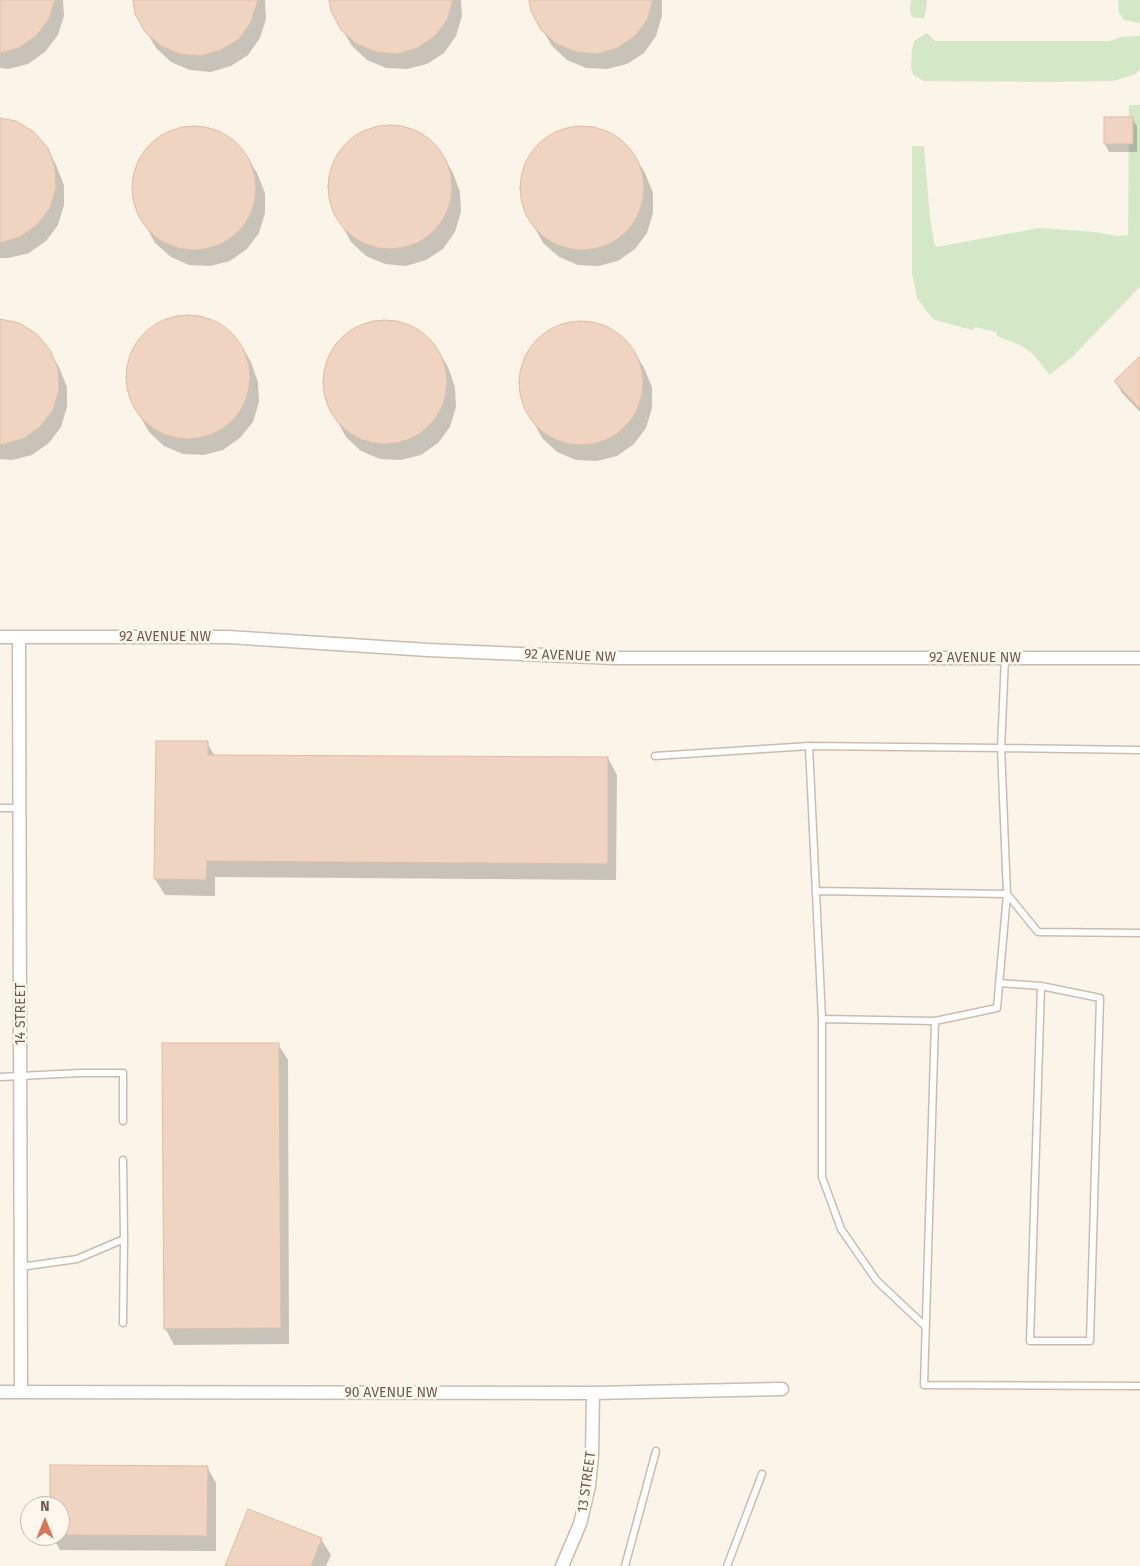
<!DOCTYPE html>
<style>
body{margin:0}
#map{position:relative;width:1140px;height:1566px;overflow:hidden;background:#fbf4e8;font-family:"Fira Sans",sans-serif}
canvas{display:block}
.north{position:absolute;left:20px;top:1496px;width:50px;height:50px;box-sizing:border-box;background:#fef8ee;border:1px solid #c7b9ae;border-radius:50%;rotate:0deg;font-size:14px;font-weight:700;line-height:20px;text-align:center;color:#745b4d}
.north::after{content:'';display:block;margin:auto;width:18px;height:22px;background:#dd7455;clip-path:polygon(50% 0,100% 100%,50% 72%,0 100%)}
</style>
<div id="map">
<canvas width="1140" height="1566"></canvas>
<div class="north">N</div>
</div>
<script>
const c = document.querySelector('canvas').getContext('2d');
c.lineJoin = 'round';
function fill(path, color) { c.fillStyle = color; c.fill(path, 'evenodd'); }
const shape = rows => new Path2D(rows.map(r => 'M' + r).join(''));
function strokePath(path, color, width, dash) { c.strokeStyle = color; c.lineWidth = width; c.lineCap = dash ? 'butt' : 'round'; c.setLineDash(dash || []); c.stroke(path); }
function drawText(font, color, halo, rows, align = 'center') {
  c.font = font + ' "Fira Sans",sans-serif'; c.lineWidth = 5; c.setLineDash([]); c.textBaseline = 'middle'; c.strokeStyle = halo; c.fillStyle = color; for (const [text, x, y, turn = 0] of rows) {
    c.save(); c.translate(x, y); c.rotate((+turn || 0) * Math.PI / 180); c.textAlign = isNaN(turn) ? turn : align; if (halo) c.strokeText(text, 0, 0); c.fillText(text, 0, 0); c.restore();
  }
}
fill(shape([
 [911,0,927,0,926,11,924,18,917,18,912,17,910,13],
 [1118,0,1140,0,1140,23,1124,20,1119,13],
 [927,33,935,41,1110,41,1121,37,1140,36,1140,69,1136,74,1113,81,1050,82,924,81,913,75,911,67,912,50,914,41],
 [1129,105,1140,105,1140,287,1073,356,1050,375,1033,354,1022,346,997,336,996,332,975,327,973,330,935,320,928,313,917,298,912,273,912,146,924,146,930,219,934,242,936,247,1039,228,1095,232,1118,236,1128,235]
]), '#d4e8c7');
fill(shape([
 [0,0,63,0,64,16,58,35,45,52,28,64,8,69,0,68],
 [134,0,265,0,266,19,260,38,248,55,231,66,211,72,190,70,171,62,156,48,146,31],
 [330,0,461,0,462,16,456,36,444,53,427,64,407,69,386,68,367,60,352,46,342,29],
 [531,0,662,0,662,16,656,36,644,53,627,64,607,69,586,68,567,60,552,46,542,29],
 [0,119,47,148,56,165,64,185,64,205,58,225,46,241,29,253,9,258,0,258],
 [1105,119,1132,119,1137,126,1137,152,1109,152,1105,144],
 [196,126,216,130,234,141,247,157,257,173,265,193,265,213,259,233,247,249,230,261,210,266,189,265,171,257,155,243,136,208,132,188,135,169,144,151,159,138,176,129],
 [392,126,412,130,430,140,443,156,453,173,460,192,461,212,455,232,443,249,426,260,406,266,385,264,366,256,351,242,332,207,328,188,331,168,340,151,355,137,372,128],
 [584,126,604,130,622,141,635,157,645,173,653,193,653,213,647,233,635,249,618,261,598,266,578,265,559,257,543,243,524,208,521,188,524,169,533,151,547,138,565,129],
 [189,315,210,319,227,330,241,345,251,362,258,382,259,402,253,422,240,438,223,450,204,455,183,454,164,446,149,432,129,397,126,377,129,358,138,340,152,327,170,318],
 [387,320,407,324,425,335,438,351,448,367,455,387,456,407,450,427,438,443,421,455,401,460,380,459,361,451,346,437,327,402,323,382,326,363,335,345,349,331,367,323],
 [0,321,49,351,59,367,67,387,67,407,61,427,49,443,32,455,12,460,0,459],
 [583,321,603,325,621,336,634,351,644,368,652,387,652,408,646,428,634,444,617,456,597,461,576,460,557,452,542,438,523,403,519,383,522,364,531,346,546,332,563,324],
 [1140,358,1140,412,1122,393,1115,381],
 [207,743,215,756,608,758,617,775,616,880,215,877,215,896,165,895,155,879],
 [278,1044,288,1060,289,1344,174,1345,165,1328],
 [207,1467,216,1483,216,1551,60,1550,52,1536,60,1536,60,1506,51,1506],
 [321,1539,331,1555,326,1566,227,1566]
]), '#0003');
const building = shape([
 [0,0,55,0,49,19,36,36,19,48,0,53,0,0],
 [133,0,258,0,251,22,239,39,221,50,201,56,180,54,161,46,145,32,135,14,133,0],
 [329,0,453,0,447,20,435,36,417,48,397,54,376,52,357,44,341,30,331,11,329,0],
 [529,0,653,0,647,20,635,36,617,48,597,54,576,52,557,44,541,30,531,11,529,0],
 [1104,117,1133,117,1133,144,1104,144,1104,117],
 [0,118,16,121,34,132,48,148,55,167,56,188,50,208,37,225,20,237,0,243,0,118],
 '328 187a62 62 0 1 1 124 0a62 62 0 1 1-124 0Z',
 '132 188a62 62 0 1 1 124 0a62 62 0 1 1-124 0Z',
 '520 188a62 62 0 1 1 124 0a62 62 0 1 1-124 0Z',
 '126 377a62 62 0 1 1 124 0a62 62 0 1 1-124 0Z',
 [0,319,19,323,37,334,50,350,58,369,59,390,53,410,40,427,23,439,0,445,0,319],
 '323 382a62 62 0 1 1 124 0a62 62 0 1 1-124 0Z',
 '519 383a62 62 0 1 1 124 0a62 62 0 1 1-124 0Z',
 [1140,356,1140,409,1114,381,1140,356],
 [156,741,208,741,208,755,608,757,608,864,207,861,206,880,154,879,156,741],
 [162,1043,279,1043,281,1328,164,1329,162,1043],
 [50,1465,208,1466,207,1536,60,1535,60,1506,50,1506,50,1465],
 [248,1509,322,1538,311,1566,225,1566,248,1509]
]);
fill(building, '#efd4c1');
strokePath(building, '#e0bba3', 1);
const lane = shape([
 [1005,658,1001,748,809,746,822,1019,935,1021,997,1008,1007,894,1001,748,1140,750],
 [655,756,809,746],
 [0,808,20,808],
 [816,891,1007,894,1038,932,1140,933],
 [999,983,1041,986,1030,1341,1090,1341,1100,998,1041,986],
 [822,1019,822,1177,841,1229,877,1281,925,1326],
 [935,1021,924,1385,1140,1386],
 [0,1077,80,1073,123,1073,123,1121],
 [123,1160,124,1239],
 [20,1267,77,1259,124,1239,123,1323],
 [625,1566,656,1451],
 [727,1566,762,1474]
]);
const street = shape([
 [0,637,228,637,428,650,615,658,1140,658],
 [19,637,21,1392],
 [0,1392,593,1393,782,1389],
 [562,1566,580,1524,589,1486,592,1456,593,1393]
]);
strokePath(lane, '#cdbcae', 9);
strokePath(street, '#cdbcae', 15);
strokePath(lane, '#fff', 6);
strokePath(street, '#fff', 12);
drawText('14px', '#745b4d', '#fef8ee', [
 ["92 AVENUE NW",165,637],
 ["92 AVENUE NW",570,656,2],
 ["92 AVENUE NW",975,658],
 ["14 STREET",21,1014,-90],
 ["90 AVENUE NW",391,1393],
 ["13 STREET",587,1482,-82]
]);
</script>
